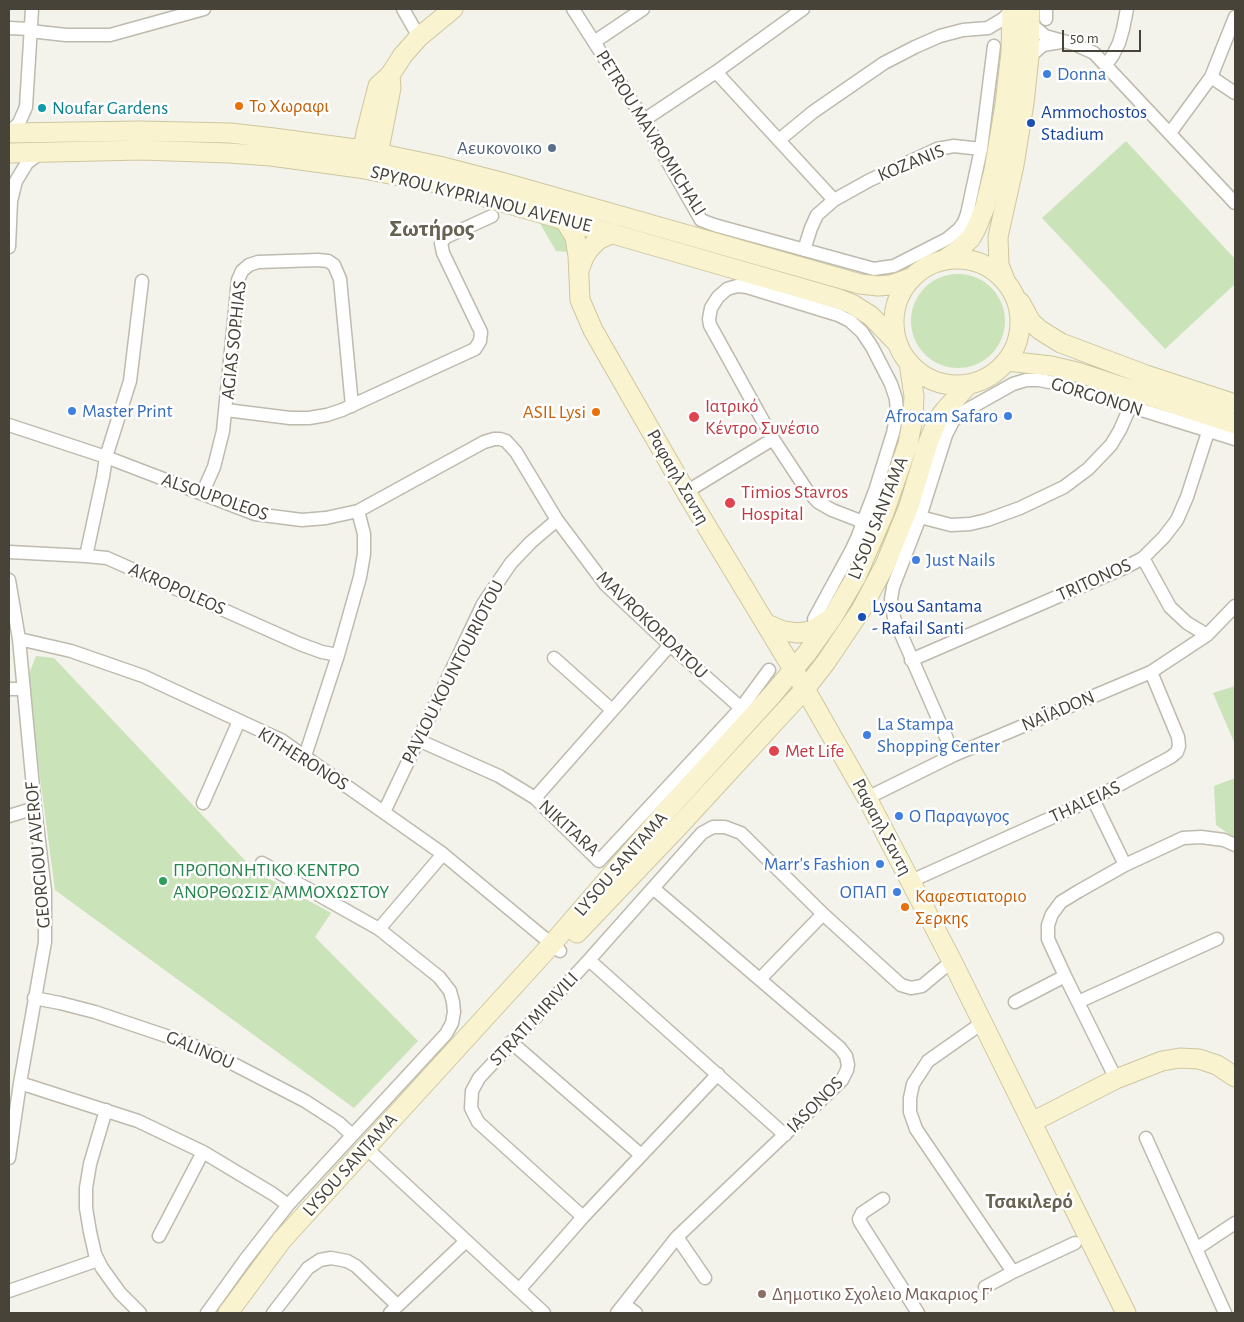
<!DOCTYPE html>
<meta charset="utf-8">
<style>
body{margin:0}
#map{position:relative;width:1244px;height:1322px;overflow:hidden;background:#f3f2eb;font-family:"Alegreya Sans",sans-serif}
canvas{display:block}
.frame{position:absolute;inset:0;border:10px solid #474339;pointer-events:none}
.scale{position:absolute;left:1062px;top:30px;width:79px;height:22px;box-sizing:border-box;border:2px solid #474339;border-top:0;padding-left:6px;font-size:15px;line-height:18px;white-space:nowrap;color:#474339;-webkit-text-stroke:4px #fff;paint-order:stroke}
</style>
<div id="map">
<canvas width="1244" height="1322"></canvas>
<div class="frame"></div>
<div class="scale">50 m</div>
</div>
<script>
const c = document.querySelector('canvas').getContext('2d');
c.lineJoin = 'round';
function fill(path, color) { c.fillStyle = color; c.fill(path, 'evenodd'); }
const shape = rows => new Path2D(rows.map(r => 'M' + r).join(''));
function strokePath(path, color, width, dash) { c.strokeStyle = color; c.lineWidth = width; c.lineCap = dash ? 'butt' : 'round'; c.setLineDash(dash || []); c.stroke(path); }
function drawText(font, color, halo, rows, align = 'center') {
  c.font = font + ' "Alegreya Sans",sans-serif'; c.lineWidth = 5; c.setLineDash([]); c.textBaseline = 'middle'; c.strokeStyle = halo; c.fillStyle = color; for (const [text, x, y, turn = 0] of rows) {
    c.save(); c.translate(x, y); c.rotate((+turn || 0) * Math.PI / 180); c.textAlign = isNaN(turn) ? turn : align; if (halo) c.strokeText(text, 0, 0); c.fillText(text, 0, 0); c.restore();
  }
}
fill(shape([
 [1126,141,1235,259,1235,284,1165,349,1042,218],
 [538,220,562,229,569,252,556,251],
 '911 321a47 47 0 1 1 94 0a47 47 0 1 1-94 0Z',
 [36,656,54,658,255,871,331,913,315,937,418,1041,354,1108,55,890,27,679],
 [1235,686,1235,744,1213,693],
 [1235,778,1235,838,1216,825,1214,786]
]), '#cae3b8');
const street = shape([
 [403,9,419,37],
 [573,9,644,120,701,220,714,225,874,269,894,266,947,239,959,229,964,222,967,214,981,149,994,46],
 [1046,9,1046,19],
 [1031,24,1045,36,1074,44,1094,53,1235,203],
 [9,28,30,29],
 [30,31,66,35,110,35,204,9],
 [594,42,643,9],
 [1029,57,1043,45,1061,42],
 [1106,65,1113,55,1119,43,1123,29,1127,9],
 [716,72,834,200],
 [1211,77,1235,93],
 [644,120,716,72,803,9],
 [9,133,19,123,26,107,32,9],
 [1170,133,1211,77,1235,17],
 [779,140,813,112,884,63,915,47,940,36,963,30,988,28,1003,19,1012,10],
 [9,247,11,201,16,181,27,163,40,153],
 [804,250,811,228,817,215,834,200,870,180,937,149,954,146,981,149],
 [226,410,290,418,309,418,327,415,342,410,475,349,480,341,481,332,443,253,441,243,446,237,492,216],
 [9,425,106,457,255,514,302,520,326,518,358,511,484,442,494,439,500,439,506,441,516,452,557,520,605,584,670,645,741,708],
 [686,492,773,439],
 [202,494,214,467,223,431,238,280,242,271,249,265,258,262,318,260,328,261,334,265,340,279,352,406],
 [920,517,951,525,970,524,987,520,1020,508,1064,487,1088,469,1111,445,1120,430,1130,407],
 [9,552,86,556,107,558,300,644,322,652,338,655],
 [86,556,103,477,106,457,130,381,142,281],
 [1143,558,1170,607,1187,623,1207,635],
 [9,580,19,639,35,808,45,891,45,942,20,1083,9,1158],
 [814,619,852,549,858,536,863,522,875,491,893,433,897,413,896,399,891,384,872,347,862,332,850,321,838,315,747,287,737,286,727,289,718,297,711,308,709,319,710,325,773,439,806,489,818,502,832,510,863,522],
 [19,639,71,651,143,676,281,740,443,854,560,951],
 [554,658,612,710],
 [911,660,1126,567,1143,558,1164,537,1177,520,1187,497,1208,432],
 [9,689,24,689],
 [418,740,499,776,535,798,599,861,741,708,769,670],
 [954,755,894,618,891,599,893,587,920,517,946,435,953,421,963,412,1013,384,1026,380,1039,380,1055,383,1235,439],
 [305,756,338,655,360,577,364,554,364,534,358,511],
 [535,798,670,645],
 [867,798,954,755,1151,672,1207,635,1235,606],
 [1093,799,1125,865],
 [203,803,239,721],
 [384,812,483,604,511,563,531,542,557,520],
 [9,816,35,808],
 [911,881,1093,799,1171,757,1177,752,1179,746,1178,737,1151,672],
 [379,929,443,854],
 [589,960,785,1135],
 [760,979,823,914],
 [34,998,60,1003,95,1012,187,1043,218,1056,305,1101,339,1123,352,1135],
 [1015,1002,1065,976],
 [1078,1002,1217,939],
 [982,1023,928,1061,913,1084,910,1098,910,1112,916,1129,1013,1272],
 [511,1042,641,1155],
 [1116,1079,1065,976,1048,939,1048,925,1052,914,1061,902,1079,891,1125,865,1183,838,1201,837,1224,840,1235,845],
 [20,1083,138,1121,203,1152,273,1194,288,1205],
 [106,1110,90,1164,86,1188,86,1208,90,1232,95,1254,102,1268,120,1293,140,1313],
 [1146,1138,1225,1313],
 [365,1147,544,1313],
 [883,1199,862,1213,859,1219,860,1222,918,1313],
 [583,1217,478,1122,471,1108,472,1091,479,1078,589,960,702,833,713,827,725,827,741,833,823,914,901,985,911,988,922,986,952,961],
 [159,1236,203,1152],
 [677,1237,705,1278],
 [1196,1249,1235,1223],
 [985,1287,1013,1272,1075,1243],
 [519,1290,583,1217,718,1074],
 [9,1291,98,1260],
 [624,1304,636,1313],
 [207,1313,245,1260,288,1205,446,1034,452,1023,454,1012,453,1002,450,991,439,977,379,929,262,863],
 [273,1313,308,1268,320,1260,331,1258,347,1261,356,1266,397,1305],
 [390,1313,466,1241],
 [617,1313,677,1237,842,1080,847,1070,848,1065,846,1056,840,1048,653,888]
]);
const secondary = shape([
 [9,133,140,131,230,133,274,138,363,150,439,166,508,184,860,284,878,286,891,285,911,278],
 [9,153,141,150,229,153,271,156,359,168,436,183,839,299,852,304,871,316,898,344],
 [360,162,367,129,378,86,390,75,403,55,419,37,453,9],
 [376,165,391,88,390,75],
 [563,218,575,237,578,256,580,300,593,330,686,492,805,689,867,798,952,961,1126,1313],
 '894 322a63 63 0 1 1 126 0a63 63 0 1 1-126 0Z',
 [944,260,956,252,971,238,976,229,985,207,994,170,1005,105,1011,52,1012,9],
 [579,270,584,257,590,248,598,240,613,233],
 [1005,280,999,265,998,237,1014,165,1024,103,1029,57,1030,9],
 [1020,302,1031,322,1040,330,1061,343,1146,375,1235,404],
 [1007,361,1051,366,1077,372,1235,424],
 [767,624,783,631,798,633,811,631,828,620],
 [577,933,679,826,805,689,826,662,861,610,885,565,909,506,928,443,938,419,945,410,969,384],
 [1032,1122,1116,1079,1162,1061,1180,1058,1199,1059,1217,1065,1235,1077],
 [228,1313,282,1240,552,944,663,815,772,695,807,653,832,618,856,577,884,513,908,444,913,418,914,396,909,363]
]);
strokePath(street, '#bebaae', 15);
strokePath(secondary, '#cdc7a0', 21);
strokePath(street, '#fff', 12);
strokePath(secondary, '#f9f4cf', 19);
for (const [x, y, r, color] of [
 [1047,74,5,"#3f7fe0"],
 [239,106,5,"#e8710a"],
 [42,108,5,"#0f9aa8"],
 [1031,123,5,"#1a4fb4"],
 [552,148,5,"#5c6f8a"],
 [72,411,5,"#3f7fe0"],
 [596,412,5,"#e8710a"],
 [1008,416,5,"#3f7fe0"],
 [694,417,6,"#e0444e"],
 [730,503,6,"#e0444e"],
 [916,560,5,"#3f7fe0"],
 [862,617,5,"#1a4fb4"],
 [867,735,5,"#3f7fe0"],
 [774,751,6,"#e0444e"],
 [899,816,5,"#3f7fe0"],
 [880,864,5,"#3f7fe0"],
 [163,881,5,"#2e9e5b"],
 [897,892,5,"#3f7fe0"],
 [905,907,5,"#e8710a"],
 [762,1294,5,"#8d6e63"]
]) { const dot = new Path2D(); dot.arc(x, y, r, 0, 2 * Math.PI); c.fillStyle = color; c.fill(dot); strokePath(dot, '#fff', 2); }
drawText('19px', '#366cbe', '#fff', [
 ["Donna",1057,74],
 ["Master Print",82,411],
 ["Afrocam Safaro",998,416,"right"],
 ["Just Nails",926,560],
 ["La Stampa",877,724],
 ["Shopping Center",877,746],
 ["Ο Παραγωγος",909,816],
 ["Marr's Fashion",870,864,"right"],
 ["ΟΠΑΠ",887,892,"right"]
], 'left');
drawText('19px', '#c56008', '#fff', [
 ["Το Χωραφι",249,106],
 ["ASIL Lysi",586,412,"right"],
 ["Καφεστιατοριο",915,896],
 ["Σερκης",915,918]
], 'left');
drawText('19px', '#0d838f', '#fff', [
 ["Noufar Gardens",52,108]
], 'left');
drawText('19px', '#164399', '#fff', [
 ["Ammochostos",1041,112],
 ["Stadium",1041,134],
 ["Lysou Santama",872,606],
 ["- Rafail Santi",872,628]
], 'left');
drawText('19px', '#474339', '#fff', [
 ["PETROU MAVROMICHALI",651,133,58],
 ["KOZANIS",911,163,-22],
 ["SPYROU KYPRIANOU AVENUE",481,199,14],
 ["AGIAS SOPHIAS",234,340,-84],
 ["GORGONON",1097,397,17],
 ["Ραφαηλ Σαντη",678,477,60],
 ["ALSOUPOLEOS",215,497,19],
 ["LYSOU SANTAMA",878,518,-68],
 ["TRITONOS",1094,580,-24],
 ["AKROPOLEOS",177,589,24],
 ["MAVROKORDATOU",652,625,44],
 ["PAVLOU KOUNTOURIOTOU",453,672,-63],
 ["NAÏADON",1058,711,-23],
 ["KITHERONOS",303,759,32],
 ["THALEIAS",1085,802,-25],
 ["Ραφαηλ Σαντη",882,827,62],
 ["NIKITARA",569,828,42],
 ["GEORGIOU AVEROF",38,855,-95],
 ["LYSOU SANTAMA",621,864,-49],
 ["STRATI MIRIVILI",534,1019,-47],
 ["GALINOU",200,1050,23],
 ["IASONOS",815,1105,-45],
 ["LYSOU SANTAMA",350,1165,-48]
]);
drawText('19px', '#4e5e75', '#fff', [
 ["Αευκονοικο",542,148]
], 'right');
drawText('19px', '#be3a42', '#fff', [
 ["Ιατρικό",705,406],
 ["Κέντρο Συνέσιο",705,428],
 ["Timios Stavros",741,492],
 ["Hospital",741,514],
 ["Met Life",785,751]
], 'left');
drawText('19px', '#27864d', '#fff', [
 ["ΠΡΟΠΟΝΗΤΙΚΟ ΚΕΝΤΡΟ",173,870],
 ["ΑΝΟΡΘΩΣΙΣ ΑΜΜΟΧΩΣΤΟΥ",173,892]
], 'left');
drawText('19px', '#785e54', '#fff', [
 ["Δημοτικο Σχολειο Μακαριος Γ'",772,1294]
], 'left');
drawText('bold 21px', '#686252', '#fff', [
 ["Τσακιλερό",1029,1202]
]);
drawText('bold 24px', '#686252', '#fff', [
 ["Σωτήρος",432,229]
]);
</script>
